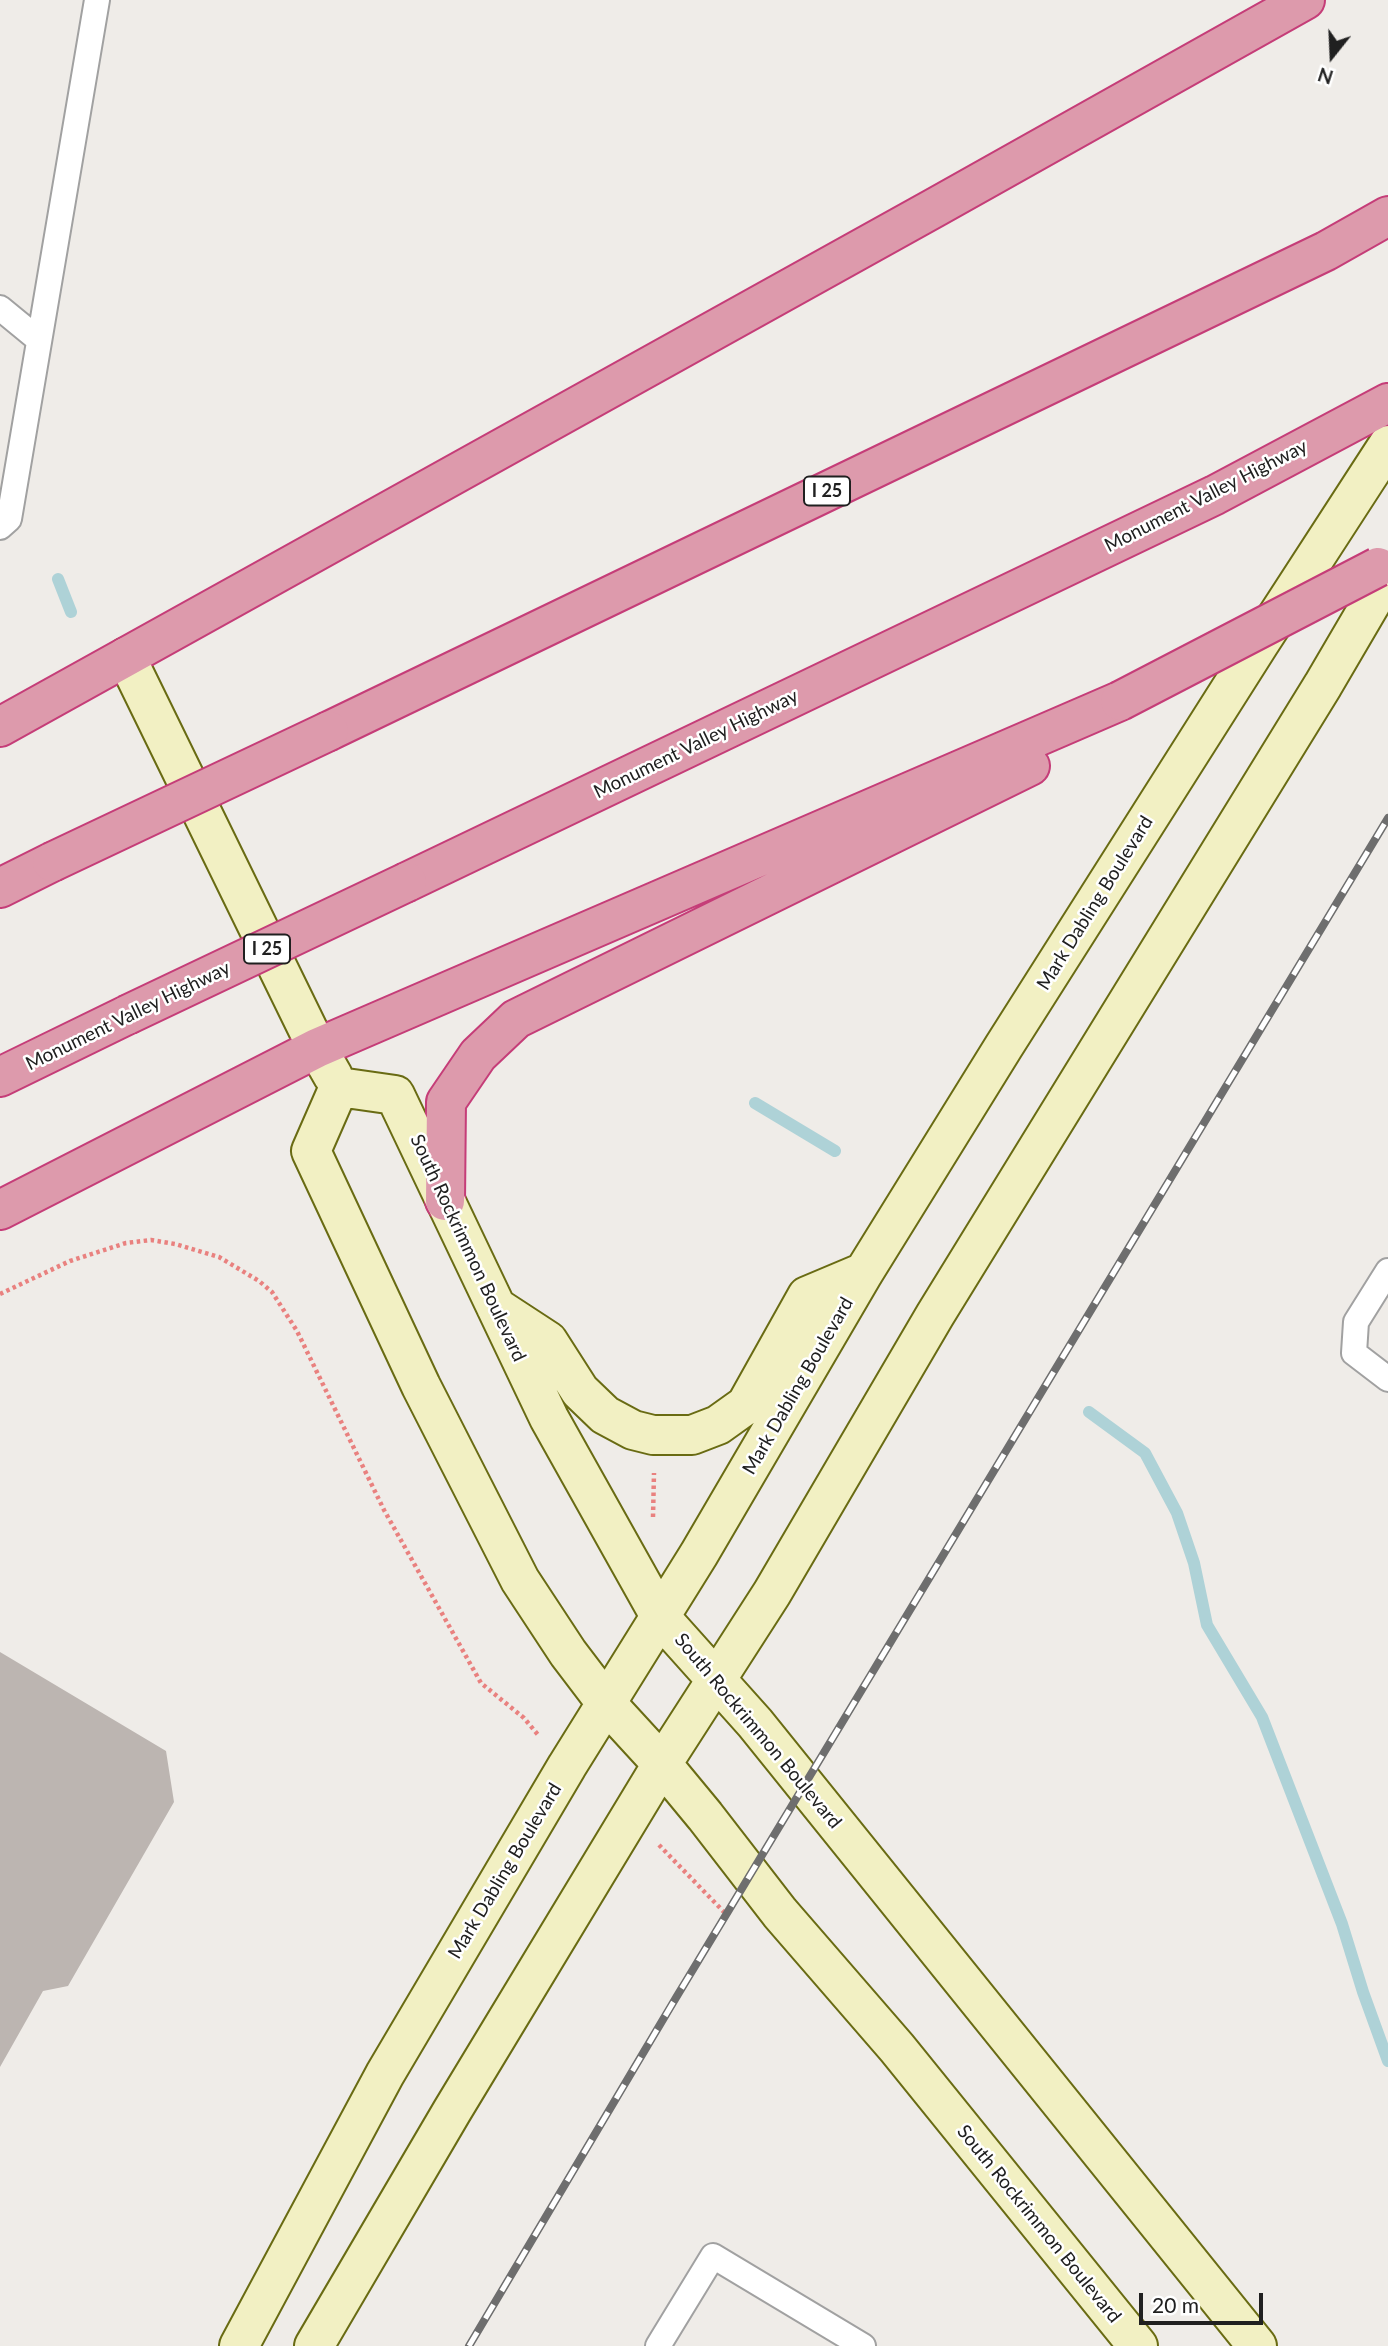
<!DOCTYPE html>
<style>
body{margin:0}
#map{position:relative;width:1388px;height:2346px;overflow:hidden;background:#efece8;font-family:Lato,sans-serif}
canvas{display:block}
.north{position:absolute;left:1297px;top:21px;width:70px;height:70px;-webkit-text-stroke:5px #fff;paint-order:stroke;rotate:198deg;font-size:19px;font-weight:700;line-height:28px;text-align:center;color:#202020}
.north::after{content:'';display:block;margin:auto;width:24px;height:32px;background:#202020;clip-path:polygon(50% 0,100% 100%,50% 72%,0 100%)}
.scale{position:absolute;left:1139px;top:2293px;width:124px;height:32px;box-sizing:border-box;border:4px solid #202020;border-top:0;padding-left:9px;font-size:21px;line-height:24px;white-space:nowrap;color:#202020;-webkit-text-stroke:5px #fff;paint-order:stroke}
</style>
<div id="map">
<canvas width="1388" height="2346"></canvas>
<div class="north">N</div>
<div class="scale">20 m</div>
</div>
<script>
const c = document.querySelector('canvas').getContext('2d');
c.lineJoin = 'round';
const shape = rows => new Path2D(rows.map(r => 'M' + r).join(''));
function strokePath(path, color, width, dash) { c.strokeStyle = color; c.lineWidth = width; c.lineCap = dash ? 'butt' : 'round'; c.setLineDash(dash || []); c.stroke(path); }
function fill(path, color) { c.fillStyle = color; c.fill(path, 'evenodd'); }
function drawText(font, color, halo, rows, align = 'center') {
  c.font = font + ' Lato,sans-serif'; c.lineWidth = 5; c.setLineDash([]); c.textBaseline = 'middle'; c.strokeStyle = halo; c.fillStyle = color; for (const [text, x, y, turn = 0] of rows) {
    c.save(); c.translate(x, y); c.rotate((+turn || 0) * Math.PI / 180); c.textAlign = isNaN(turn) ? turn : align; if (halo) c.strokeText(text, 0, 0); c.fillText(text, 0, 0); c.restore();
  }
}
strokePath(shape([
 [58,579,71,612],
 [755,1103,835,1151],
 [1089,1412,1145,1453,1177,1513,1194,1563,1207,1625,1262,1717,1342,1924,1363,1992,1388,2061]
]), '#aed2d7', 12);
fill(shape([
 [0,1652,166,1751,174,1802,68,1986,43,1991,0,2067]
]), '#bcb5b1');
const lane = shape([
 [0,308,39,340],
 [0,527,9,519,97,0],
 [1388,1271,1356,1322,1354,1353,1388,1379],
 [658,2346,713,2256,863,2346]
]);
const secondary = shape([
 [126,657,317,1048,333,1076],
 [339,1087,395,1095,549,1418,661,1618,755,1723,1257,2346],
 [339,1087,311,1151,421,1386,520,1580,568,1653,606,1703,662,1764,705,1816,780,1913,897,2048,1138,2346],
 [496,1307,548,1341,580,1391,605,1415,633,1430,653,1435,692,1435,718,1425,746,1405,807,1296,864,1272],
 [239,2346,385,2074,567,1766,699,1554,864,1272,1004,1046,1259,644,1388,445],
 [314,2346,452,2111,662,1764,772,1593,935,1315,1323,685,1388,574]
]);
const highway = shape([
 [0,727,936,207,1305,0],
 [329,731,1326,251,1388,216],
 [407,882,1215,495,1388,403],
 [0,888,52,862],
 [0,1077,127,1015],
 [445,1201,446,1102,478,1055,516,1019,1030,766],
 [0,1210,317,1048,1120,701]
]);
strokePath(lane, '#a1a1a1', 28);
strokePath(secondary, '#696b13', 42);
strokePath(highway, '#c53d78', 42);
strokePath(shape([
 [0,1294,70,1261,126,1243,151,1240,175,1244,219,1257,259,1281,272,1292,297,1331,384,1510,481,1683,524,1718,539,1736],
 [653,1517,654,1473],
 [659,1845,724,1912]
]), '#e9817f', 4.5, [3.5, 3.5]);
strokePath(lane, '#fff', 24);
strokePath(secondary, '#f2f0c3', 38);
strokePath(highway, '#dd9aac', 38);
const rail = shape([
 [469,2346,677,1996,1388,818]
]);
strokePath(rail, '#6e6e6e', 8);
strokePath(rail, '#fff', 5, [16]);
const highwayBridge = shape([
 [1120,701,1378,567],
 [52,862,329,731],
 [127,1015,407,882]
]);
strokePath(highwayBridge, '#c53d78', 42, []);
strokePath(highwayBridge, '#dd9aac', 38);
for (const [x, y, w] of [
 [827,491,46],
 [267,949,46]
]) { const box = new Path2D(); box.roundRect(x - w / 2, y - 14.5, w, 29, 5); c.fillStyle = '#fff'; c.fill(box); strokePath(box, '#202020', 2); }
drawText('bold 18px', '#202020', null, [
 ["I 25",827,491],
 ["I 25",267,949]
]);
drawText('19px', '#202020', '#fff', [
 ["Monument Valley Highway",1206,496,-27],
 ["Monument Valley Highway",696,744,-26],
 ["Mark Dabling Boulevard",1095,903,-58],
 ["Monument Valley Highway",128,1016,-26],
 ["South Rockrimmon Boulevard",468,1248,65],
 ["Mark Dabling Boulevard",798,1386,-60],
 ["South Rockrimmon Boulevard",758,1731,50],
 ["Mark Dabling Boulevard",505,1871,-59],
 ["South Rockrimmon Boulevard",1039,2224,51]
]);
</script>
